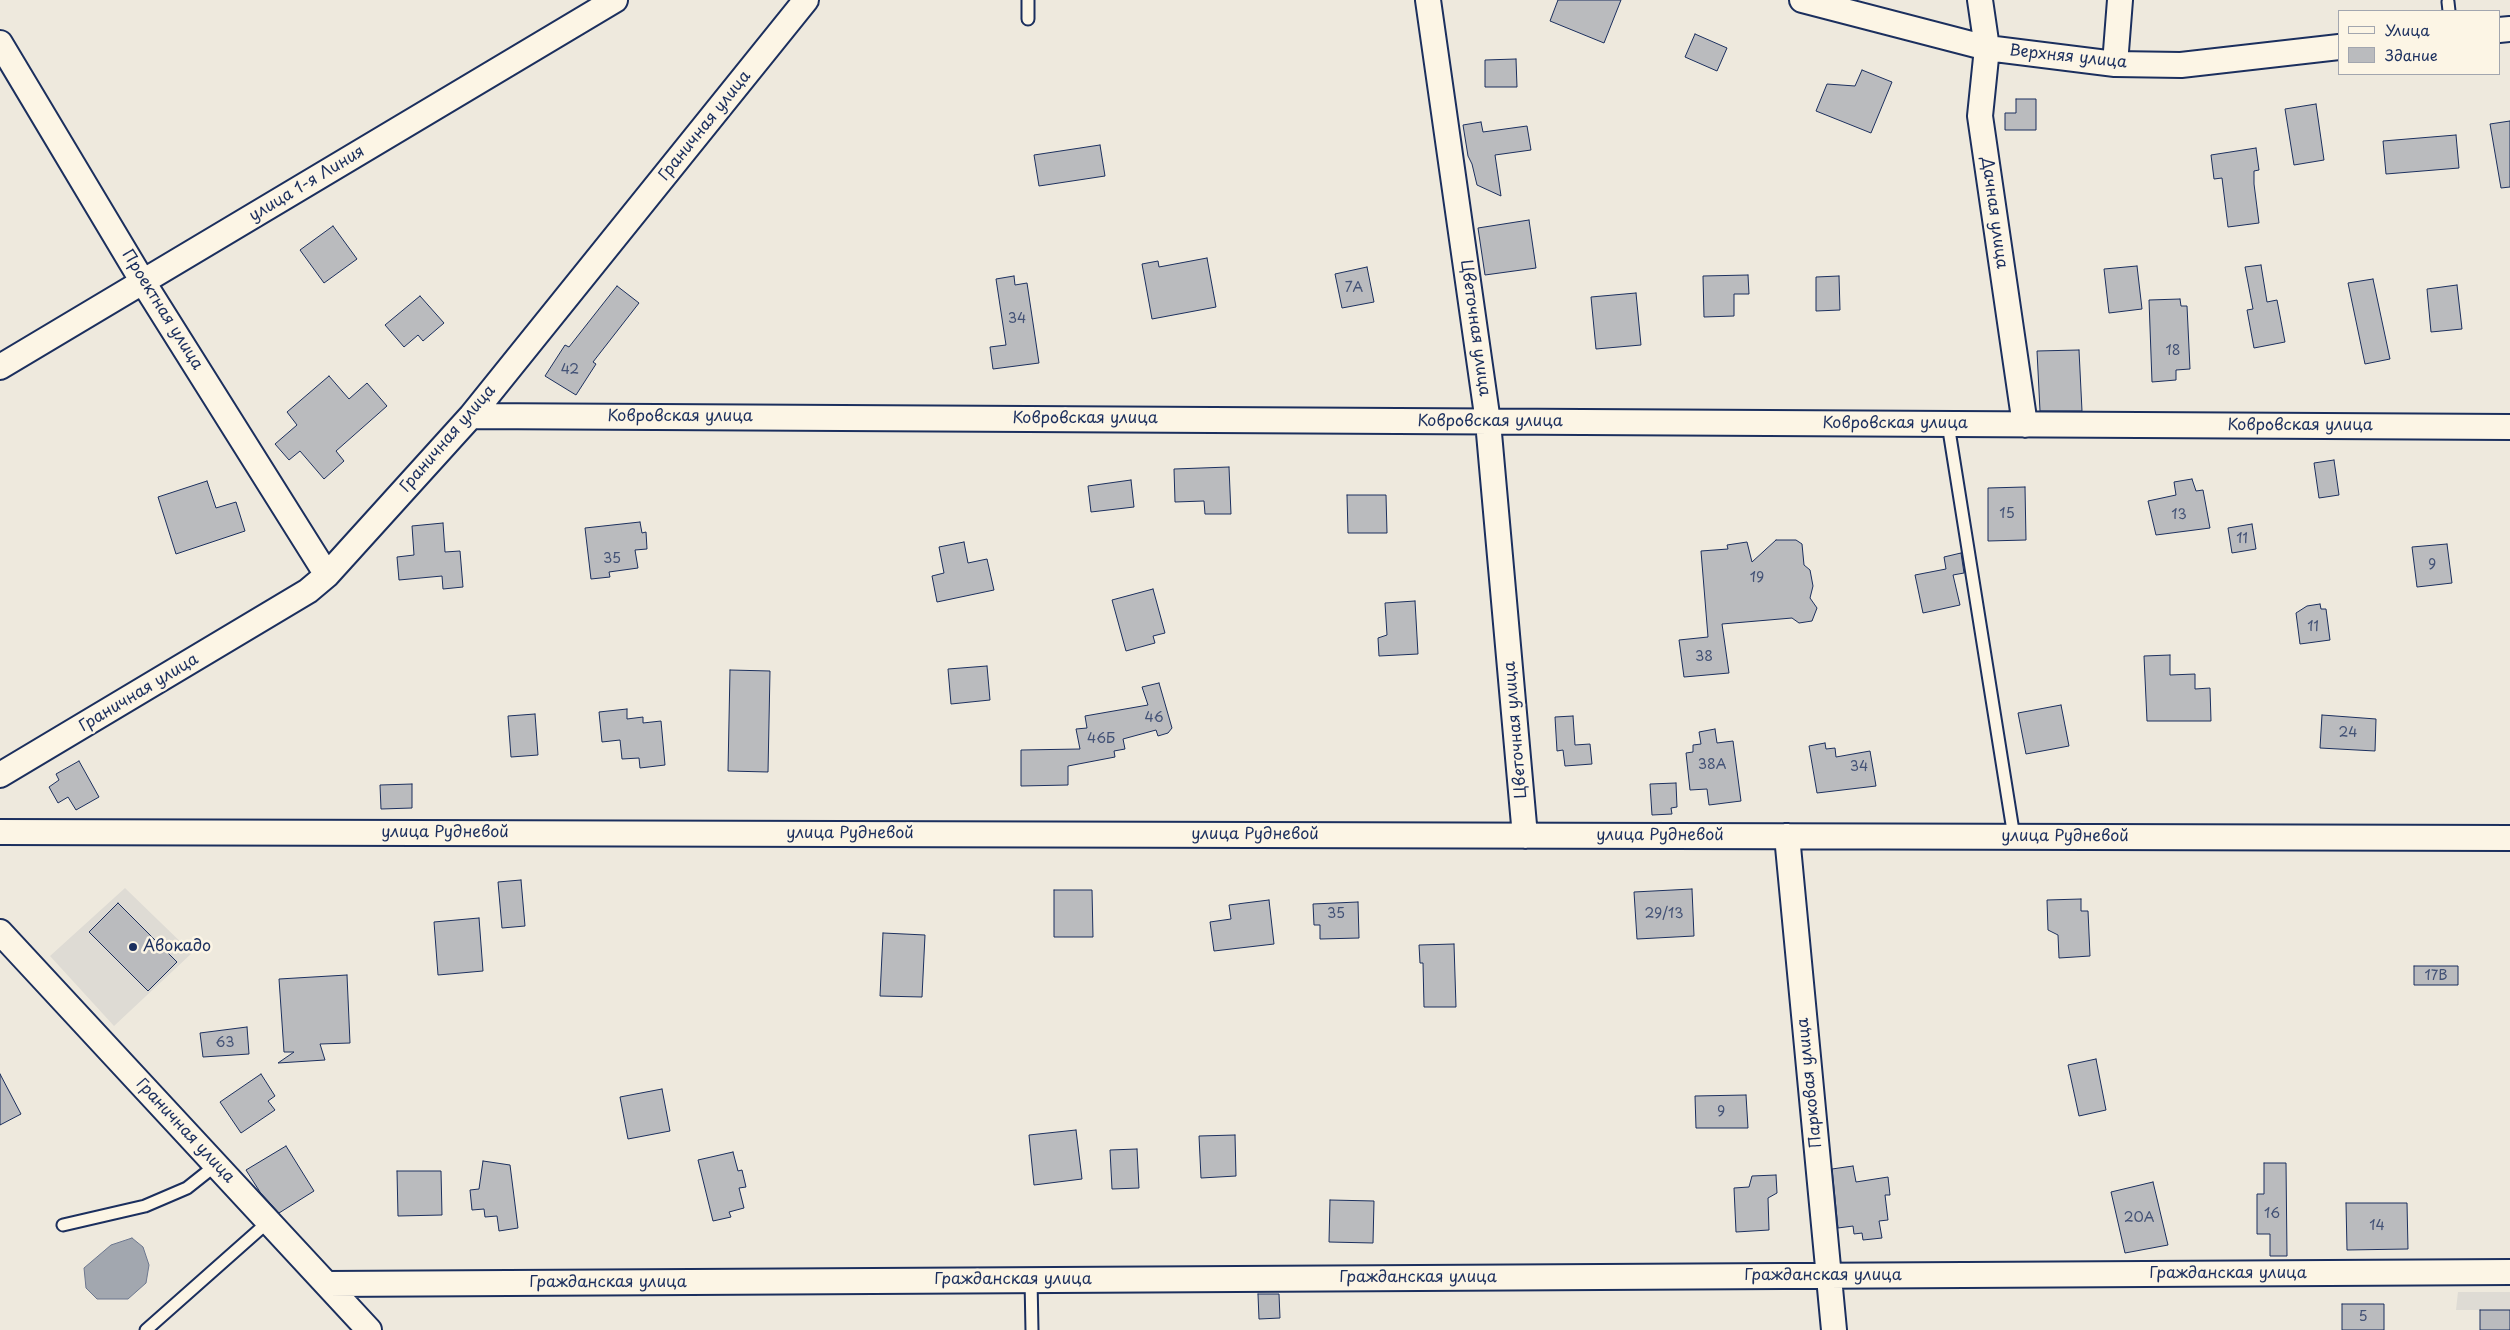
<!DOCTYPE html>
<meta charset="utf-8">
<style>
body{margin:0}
#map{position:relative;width:2510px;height:1330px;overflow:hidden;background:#eee9dd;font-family:"Playpen Sans",sans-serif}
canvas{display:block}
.legend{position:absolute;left:2338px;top:10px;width:162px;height:65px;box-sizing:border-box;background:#fcf5e5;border:1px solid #a2a6af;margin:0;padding:6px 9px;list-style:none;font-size:15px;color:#1b2f5e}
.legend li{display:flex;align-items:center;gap:10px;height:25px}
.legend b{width:25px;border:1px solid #a2a6af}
</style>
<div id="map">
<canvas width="2510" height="1330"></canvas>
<ul class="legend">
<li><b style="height:6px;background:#fcf5e5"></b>Улица</li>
<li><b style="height:14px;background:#babbbe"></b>Здание</li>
</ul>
</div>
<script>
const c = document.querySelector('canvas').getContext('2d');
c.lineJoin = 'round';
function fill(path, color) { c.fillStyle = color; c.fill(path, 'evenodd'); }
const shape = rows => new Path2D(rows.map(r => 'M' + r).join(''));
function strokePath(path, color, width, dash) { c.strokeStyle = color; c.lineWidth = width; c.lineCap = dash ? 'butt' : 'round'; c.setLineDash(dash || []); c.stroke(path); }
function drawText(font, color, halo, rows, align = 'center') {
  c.font = font + ' "Playpen Sans",sans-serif'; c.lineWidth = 5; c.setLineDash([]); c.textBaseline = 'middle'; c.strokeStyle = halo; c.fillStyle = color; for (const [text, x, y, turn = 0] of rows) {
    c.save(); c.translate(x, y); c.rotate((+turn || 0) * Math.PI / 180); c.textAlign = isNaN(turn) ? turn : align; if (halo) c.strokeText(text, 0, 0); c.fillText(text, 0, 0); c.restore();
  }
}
fill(shape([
 [125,888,192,953,114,1026,50,956],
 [2458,1292,2510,1292,2510,1330,2480,1330,2480,1310,2456,1310]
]), '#dedbd4');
const water = shape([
 [132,1238,143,1247,149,1265,146,1283,128,1299,97,1299,86,1288,84,1268,111,1245,132,1238]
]);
fill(water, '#a2a7af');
strokePath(water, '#6c778f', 1);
const building = shape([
 [1558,0,1621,0,1604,43,1550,21,1558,0],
 [1695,34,1727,48,1717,71,1685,57,1695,34],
 [1516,59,1517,87,1485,87,1485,60,1516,59],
 [1862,70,1892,82,1871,133,1816,111,1827,84,1855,86,1862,70],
 [2016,99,2036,99,2036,130,2005,130,2005,113,2016,113,2016,99],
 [2316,104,2324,160,2294,165,2285,109,2316,104],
 [2510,121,2510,187,2501,188,2490,124,2510,121],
 [1481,122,1483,132,1527,126,1531,150,1495,155,1501,196,1477,185,1472,164,1468,156,1463,125,1481,122],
 [2456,135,2459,168,2386,174,2383,141,2456,135],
 [1100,145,1105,176,1039,186,1034,155,1100,145],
 [2256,148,2259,170,2254,171,2254,184,2259,223,2228,227,2222,178,2214,179,2211,155,2256,148],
 [1529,220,1536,268,1485,275,1478,228,1529,220],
 [333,226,357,259,324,283,300,250,333,226],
 [1207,258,1216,307,1152,319,1142,264,1158,261,1159,267,1207,258],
 [2261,265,2267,302,2277,300,2285,342,2254,348,2247,310,2253,309,2245,267,2261,265],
 [2137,266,2142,309,2109,313,2104,269,2137,266],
 [1367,267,1374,302,1342,308,1335,274,1367,267],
 [1748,275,1749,294,1734,294,1734,316,1704,317,1703,276,1748,275],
 [1014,276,1015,285,1027,283,1039,363,993,369,990,347,1006,345,996,279,1014,276],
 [1839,276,1840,310,1816,311,1816,277,1839,276],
 [2373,279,2390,359,2365,364,2348,283,2373,279],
 [2457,285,2462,329,2431,332,2427,289,2457,285],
 [617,286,639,303,593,362,596,364,576,395,545,376,565,345,569,347,617,286],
 [1636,293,1641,345,1596,349,1591,297,1636,293],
 [420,296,444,323,423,341,418,335,404,347,385,325,420,296],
 [2180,299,2181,306,2187,306,2190,369,2176,370,2176,380,2152,382,2149,300,2180,299],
 [2079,350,2082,411,2040,411,2037,351,2079,350],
 [329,376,349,399,367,383,387,406,336,451,344,461,324,479,300,451,289,460,275,444,297,425,287,412,329,376],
 [2334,460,2339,495,2319,498,2314,463,2334,460],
 [1229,467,1231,514,1205,514,1204,501,1175,502,1174,469,1229,467],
 [2192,479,2196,491,2203,490,2210,528,2156,535,2148,501,2176,495,2174,482,2192,479],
 [1131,480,1134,507,1091,512,1088,486,1131,480],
 [207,481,216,508,236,502,245,531,176,554,158,497,207,481],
 [2025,487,2026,540,1988,541,1988,488,2025,487],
 [1347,495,1386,495,1387,533,1348,533,1347,495],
 [640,522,642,533,646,532,647,549,635,550,638,568,609,572,610,577,591,579,585,528,640,522],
 [443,523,445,552,460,551,463,587,443,589,442,576,399,580,397,557,414,555,412,526,443,523],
 [2252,524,2256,549,2232,553,2228,528,2252,524],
 [1776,540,1796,540,1802,544,1804,565,1810,570,1813,586,1810,598,1817,608,1812,621,1799,623,1792,618,1722,624,1729,673,1684,677,1679,640,1708,637,1701,551,1728,549,1727,545,1747,542,1752,562,1776,540],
 [964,542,968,563,987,559,994,590,937,602,932,576,944,573,939,547,964,542],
 [2447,544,2452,583,2417,587,2412,547,2447,544],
 [1961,553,1964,573,1953,575,1960,605,1923,613,1915,575,1946,569,1944,557,1961,553],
 [1153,589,1165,633,1153,636,1155,643,1126,651,1112,600,1153,589],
 [1415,601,1418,654,1379,656,1378,638,1387,635,1385,603,1415,601],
 [2320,604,2321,609,2326,609,2330,640,2300,644,2296,613,2307,606,2320,604],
 [2170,655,2170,675,2195,674,2195,689,2210,688,2211,721,2147,721,2144,656,2170,655],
 [987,666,990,700,951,704,948,669,987,666],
 [730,670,770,671,768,772,728,771,730,670],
 [1159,683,1172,728,1168,733,1158,736,1156,730,1123,739,1125,749,1114,751,1115,757,1068,766,1068,785,1021,786,1021,750,1080,749,1076,729,1087,728,1085,716,1148,705,1142,687,1159,683],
 [2061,705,2069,746,2026,754,2018,713,2061,705],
 [627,709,627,719,643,717,643,723,661,721,665,765,640,768,639,758,622,759,620,740,602,742,599,712,627,709],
 [535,714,538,755,511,757,508,716,535,714],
 [2322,715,2376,719,2375,751,2320,748,2322,715],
 [1573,716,1575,745,1590,744,1592,764,1565,766,1563,750,1557,751,1555,717,1573,716],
 [1715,729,1717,743,1733,741,1741,801,1709,805,1707,789,1690,790,1686,753,1693,752,1693,745,1701,744,1699,732,1715,729],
 [1825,743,1826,749,1835,748,1836,757,1870,751,1876,786,1817,793,1809,746,1825,743],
 [79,761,99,797,76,810,68,797,58,803,49,787,59,780,56,774,79,761],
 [1676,783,1677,807,1671,808,1672,814,1652,815,1650,784,1676,783],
 [412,784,412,808,381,809,380,785,412,784],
 [521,880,525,926,502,928,498,882,521,880],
 [1692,889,1694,936,1637,939,1634,892,1692,889],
 [1054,890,1092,890,1093,937,1054,937,1054,890],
 [2081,899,2081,911,2088,911,2090,956,2059,958,2058,935,2048,930,2047,900,2081,899],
 [1269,900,1274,944,1214,951,1210,922,1231,919,1229,905,1269,900],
 [1358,902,1359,938,1320,939,1320,925,1314,925,1313,904,1358,902],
 [118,903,177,962,148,991,89,932,118,903],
 [479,918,483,971,438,975,434,922,479,918],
 [883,933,925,935,922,997,880,996,883,933],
 [1454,944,1456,1007,1424,1007,1423,963,1420,963,1419,945,1454,944],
 [2414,966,2458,966,2458,985,2414,985,2414,966],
 [347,975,350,1043,320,1044,325,1060,278,1063,294,1052,284,1052,279,979,347,975],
 [247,1027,249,1054,203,1057,200,1033,247,1027],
 [2096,1059,2106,1110,2079,1116,2068,1065,2096,1059],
 [0,1074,21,1114,0,1125,0,1074],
 [261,1074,275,1096,268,1101,275,1110,241,1133,220,1102,261,1074],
 [662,1089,670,1131,628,1139,620,1097,662,1089],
 [1746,1095,1748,1128,1696,1128,1695,1096,1746,1095],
 [1076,1130,1082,1179,1034,1185,1029,1135,1076,1130],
 [1235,1135,1236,1176,1201,1178,1199,1136,1235,1135],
 [286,1146,314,1191,279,1213,260,1192,246,1170,286,1146],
 [1137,1149,1139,1188,1112,1189,1110,1150,1137,1149],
 [733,1152,738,1171,742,1170,746,1187,739,1188,744,1208,729,1212,731,1217,713,1221,698,1160,733,1152],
 [483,1161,510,1165,518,1228,499,1231,497,1216,485,1217,484,1209,472,1210,470,1190,479,1189,483,1161],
 [2264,1163,2286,1163,2287,1256,2270,1256,2270,1234,2257,1234,2257,1194,2264,1194,2264,1163],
 [1853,1166,1856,1182,1888,1177,1890,1195,1885,1195,1888,1220,1879,1221,1882,1238,1863,1240,1862,1233,1854,1234,1853,1226,1838,1228,1832,1169,1853,1166],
 [397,1171,441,1171,442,1215,398,1216,397,1171],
 [1776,1175,1777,1193,1768,1198,1769,1230,1736,1232,1734,1188,1749,1187,1752,1176,1776,1175],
 [2153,1182,2168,1245,2125,1253,2111,1192,2153,1182],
 [1330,1200,1374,1201,1373,1243,1329,1242,1330,1200],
 [2346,1203,2407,1203,2408,1249,2347,1250,2346,1203],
 [1258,1294,1279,1294,1280,1318,1259,1319,1258,1294],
 [2342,1304,2384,1304,2384,1330,2342,1330,2342,1304],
 [2480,1310,2510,1310,2510,1330,2480,1330,2480,1310]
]);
fill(building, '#babbbe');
strokePath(building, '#1b2f5e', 1);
const lane = shape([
 [1028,0,1028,19],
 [2448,2,2449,11],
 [1948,424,2014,837],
 [63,1225,145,1206,187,1188,216,1165],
 [1031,1280,1032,1330],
 [146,1330,268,1222]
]);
const street = shape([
 [1428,0,1488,422,1525,836],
 [1802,0,1987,48,2115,64,2181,65,2339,47],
 [1980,0,1987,48,1980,116,2025,425],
 [2499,30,2510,29],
 [0,43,143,282,327,575],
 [2115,64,2120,0],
 [0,367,615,0],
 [471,416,2510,427],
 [0,775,308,591,327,575,471,416,806,0],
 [0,832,2510,838],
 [1787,836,1834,1330],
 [0,932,369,1330],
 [327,1284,2510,1272]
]);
strokePath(lane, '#1b2f5e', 15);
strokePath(street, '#1b2f5e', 28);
strokePath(lane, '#fcf5e5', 11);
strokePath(street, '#fcf5e5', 24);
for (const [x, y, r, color] of [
 [133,947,5,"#1b2f5e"]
]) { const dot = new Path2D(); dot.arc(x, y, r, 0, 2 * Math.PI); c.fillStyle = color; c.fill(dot); strokePath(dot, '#fcf5e5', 2); }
drawText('14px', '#435276', null, [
 ["7А",1354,288],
 ["34",1017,319],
 ["18",2173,351],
 ["42",570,370],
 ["15",2007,514],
 ["13",2179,515],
 ["11",2242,539],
 ["35",612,559],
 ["9",2432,565],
 ["19",1757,578],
 ["11",2313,627],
 ["38",1704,657],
 ["46",1154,718],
 ["24",2348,733],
 ["46Б",1101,739],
 ["38А",1712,765],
 ["34",1859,767],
 ["35",1336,914],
 ["29/13",1664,914],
 ["17В",2436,976],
 ["63",225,1043],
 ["9",1721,1112],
 ["16",2272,1214],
 ["20А",2139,1218],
 ["14",2377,1226],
 ["5",2363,1317]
]);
drawText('16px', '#1b2f5e', '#fcf5e5', [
 ["Верхняя улица",2068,57,6],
 ["Граничная улица",705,126,-51],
 ["улица 1-я Линия",307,184,-31],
 ["Дачная улица",1994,213,82],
 ["Проектная улица",162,310,58],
 ["Цветочная улица",1475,328,82],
 ["Ковровская улица",680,417],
 ["Ковровская улица",1085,419],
 ["Ковровская улица",1490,422],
 ["Ковровская улица",1895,424],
 ["Ковровская улица",2300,426],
 ["Граничная улица",448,439,-49],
 ["Граничная улица",139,693,-31],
 ["Цветочная улица",1516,730,-95],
 ["улица Рудневой",445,833],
 ["улица Рудневой",850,834],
 ["улица Рудневой",1255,835],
 ["улица Рудневой",1660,836],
 ["улица Рудневой",2065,837],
 ["Парковая улица",1810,1083,-96],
 ["Граничная улица",185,1131,47],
 ["Гражданская улица",2228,1274],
 ["Гражданская улица",1823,1276],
 ["Гражданская улица",1418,1278],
 ["Гражданская улица",1013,1280],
 ["Гражданская улица",608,1283]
]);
drawText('16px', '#1b2f5e', '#fcf5e5', [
 ["Авокадо",143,947]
], 'left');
</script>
